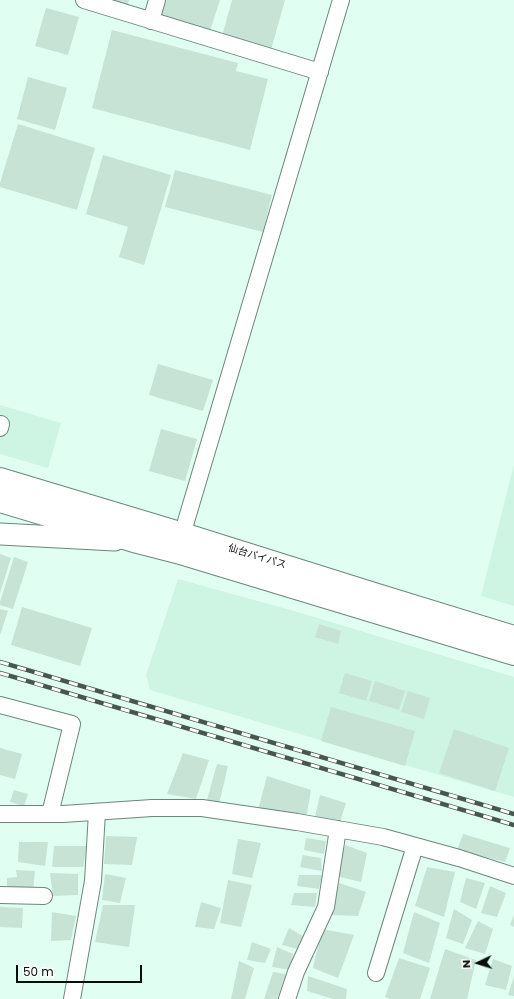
<!DOCTYPE html>
<meta charset="utf-8">
<style>
body{margin:0}
#map{position:relative;width:514px;height:999px;overflow:hidden;background:#e0fef1;font-family:Poppins,sans-serif}
canvas{display:block}
.north{position:absolute;left:458px;top:943px;width:40px;height:40px;-webkit-text-stroke:3px #fff;paint-order:stroke;rotate:266deg;font-size:11px;font-weight:700;line-height:16px;text-align:center;color:#060f0b}
.north::after{content:'';display:block;margin:auto;width:14px;height:18px;background:#060f0b;clip-path:polygon(50% 0,100% 100%,50% 72%,0 100%)}
.scale{position:absolute;left:16px;top:965px;width:126px;height:18px;box-sizing:border-box;border:2px solid #060f0b;border-top:0;padding-left:5px;font-size:12px;line-height:14px;white-space:nowrap;color:#060f0b;-webkit-text-stroke:3px #fff;paint-order:stroke}
</style>
<div id="map">
<canvas width="514" height="999"></canvas>
<div class="north">N</div>
<div class="scale">50 m</div>
</div>
<script>
const c = document.querySelector('canvas').getContext('2d');
c.lineJoin = 'round';
function fill(path, color) { c.fillStyle = color; c.fill(path, 'evenodd'); }
const shape = rows => new Path2D(rows.map(r => 'M' + r).join(''));
function strokePath(path, color, width, dash) { c.strokeStyle = color; c.lineWidth = width; c.lineCap = dash ? 'butt' : 'round'; c.setLineDash(dash || []); c.stroke(path); }
function drawText(font, color, halo, rows, align = 'center') {
  c.font = font + ' Poppins,"Noto Sans JP",sans-serif'; c.lineWidth = 4; c.setLineDash([]); c.textBaseline = 'middle'; c.strokeStyle = halo; c.fillStyle = color; for (const [text, x, y, turn = 0] of rows) {
    c.save(); c.translate(x, y); c.rotate((+turn || 0) * Math.PI / 180); c.textAlign = isNaN(turn) ? turn : align; if (halo) c.strokeText(text, 0, 0); c.fillText(text, 0, 0); c.restore();
  }
}
fill(shape([
 [0,405,61,423,48,468,0,454],
 [514,464,514,606,481,596],
 [178,579,301,613,514,677,514,797,150,690,146,675]
]), '#cef4e4');
fill(shape([
 [98,0,129,0,127,8],
 [166,0,220,0,210,31,161,16],
 [232,0,285,0,271,50,222,36],
 [46,8,79,17,68,55,35,46],
 [112,30,238,63,236,71,268,79,250,150,92,108],
 [28,77,67,88,55,130,17,119],
 [18,124,95,148,77,210,0,187,0,183],
 [103,155,171,175,144,265,119,257,128,227,86,214],
 [175,170,272,195,263,232,165,207],
 [158,364,213,380,203,411,149,395],
 [161,429,197,439,185,481,149,471],
 [0,554,11,558,0,593],
 [14,557,28,562,13,609,0,605,0,602],
 [22,607,92,628,80,666,11,645],
 [0,609,8,611,0,635],
 [319,624,341,631,338,644,315,637],
 [345,673,372,681,366,701,339,693],
 [375,681,405,691,399,710,369,701],
 [408,691,430,698,424,719,401,712],
 [331,707,415,731,405,766,321,741],
 [454,729,509,748,495,791,439,773],
 [0,748,22,754,15,779,0,775],
 [183,753,209,760,196,799,167,794],
 [217,764,228,766,219,804,207,800],
 [267,776,311,790,306,819,258,810],
 [14,790,28,794,24,806,10,802],
 [320,795,346,803,340,822,315,817],
 [463,834,510,848,505,862,457,850],
 [106,836,137,837,132,865,104,864],
 [306,838,326,841,324,854,304,850],
 [238,839,261,843,252,878,232,874],
 [19,842,48,842,45,866,18,862],
 [345,845,367,853,361,882,336,876],
 [54,846,87,846,83,867,52,867],
 [303,855,321,858,322,871,300,867],
 [427,867,455,872,444,917,415,906],
 [16,870,35,871,33,892,7,891,7,878,17,877],
 [50,873,78,874,78,895,53,896],
 [105,874,126,878,120,903,102,900],
 [299,875,322,875,319,889,297,886],
 [466,878,485,883,476,909,460,902],
 [228,880,252,885,241,927,220,923],
 [339,883,366,892,358,916,331,915],
 [490,886,506,893,497,917,481,913],
 [294,893,317,893,315,907,291,905],
 [201,902,221,908,214,929,195,927],
 [103,905,135,905,129,947,95,942],
 [0,907,23,908,22,928,0,927],
 [454,909,472,920,463,944,446,938],
 [52,912,76,916,71,940,51,941],
 [414,912,440,923,429,963,403,953],
 [514,915,514,927,510,925],
 [478,921,493,929,485,954,465,948],
 [289,928,303,936,298,949,282,945],
 [322,929,354,935,338,978,313,968],
 [252,942,271,949,265,963,247,960],
 [277,947,293,954,291,970,272,967],
 [445,949,476,960,467,999,430,999],
 [399,958,430,968,420,999,390,999,385,997],
 [493,959,512,966,506,990,485,985],
 [239,961,254,968,245,999,231,999],
 [273,972,286,974,277,999,264,999],
 [308,976,347,989,346,999,333,999,307,991],
 [514,976,514,996,508,995]
]), '#c6e3d6');
const minor = shape([
 [84,0,320,72],
 [151,21,157,0],
 [0,424,1,424,0,428],
 [179,545,341,0],
 [0,705,72,724,50,814],
 [0,814,63,814,152,808,202,808,297,822,383,837,459,858,514,876],
 [0,895,44,896],
 [376,973,415,846],
 [72,999,93,881,97,812],
 [287,999,296,972,326,907,338,829]
]);
const major = shape([
 [0,534,115,540]
]);
const highway = shape([
 [0,479,183,534,374,594,514,637],
 [0,501,134,541,177,552,514,654]
]);
strokePath(minor, '#6c867b', 18);
strokePath(major, '#6c867b', 23);
strokePath(highway, '#6c867b', 24);
strokePath(minor, '#fff', 16);
strokePath(major, '#fff', 21);
strokePath(highway, '#fff', 22);
const rail = shape([
 [0,662,514,814],
 [0,673,514,825]
]);
strokePath(rail, '#475750', 4.5);
strokePath(rail, '#fff', 3, [9]);
drawText('10px', '#060f0b', '#fff', [
 ["仙台バイパス",257,557,17]
]);
</script>
